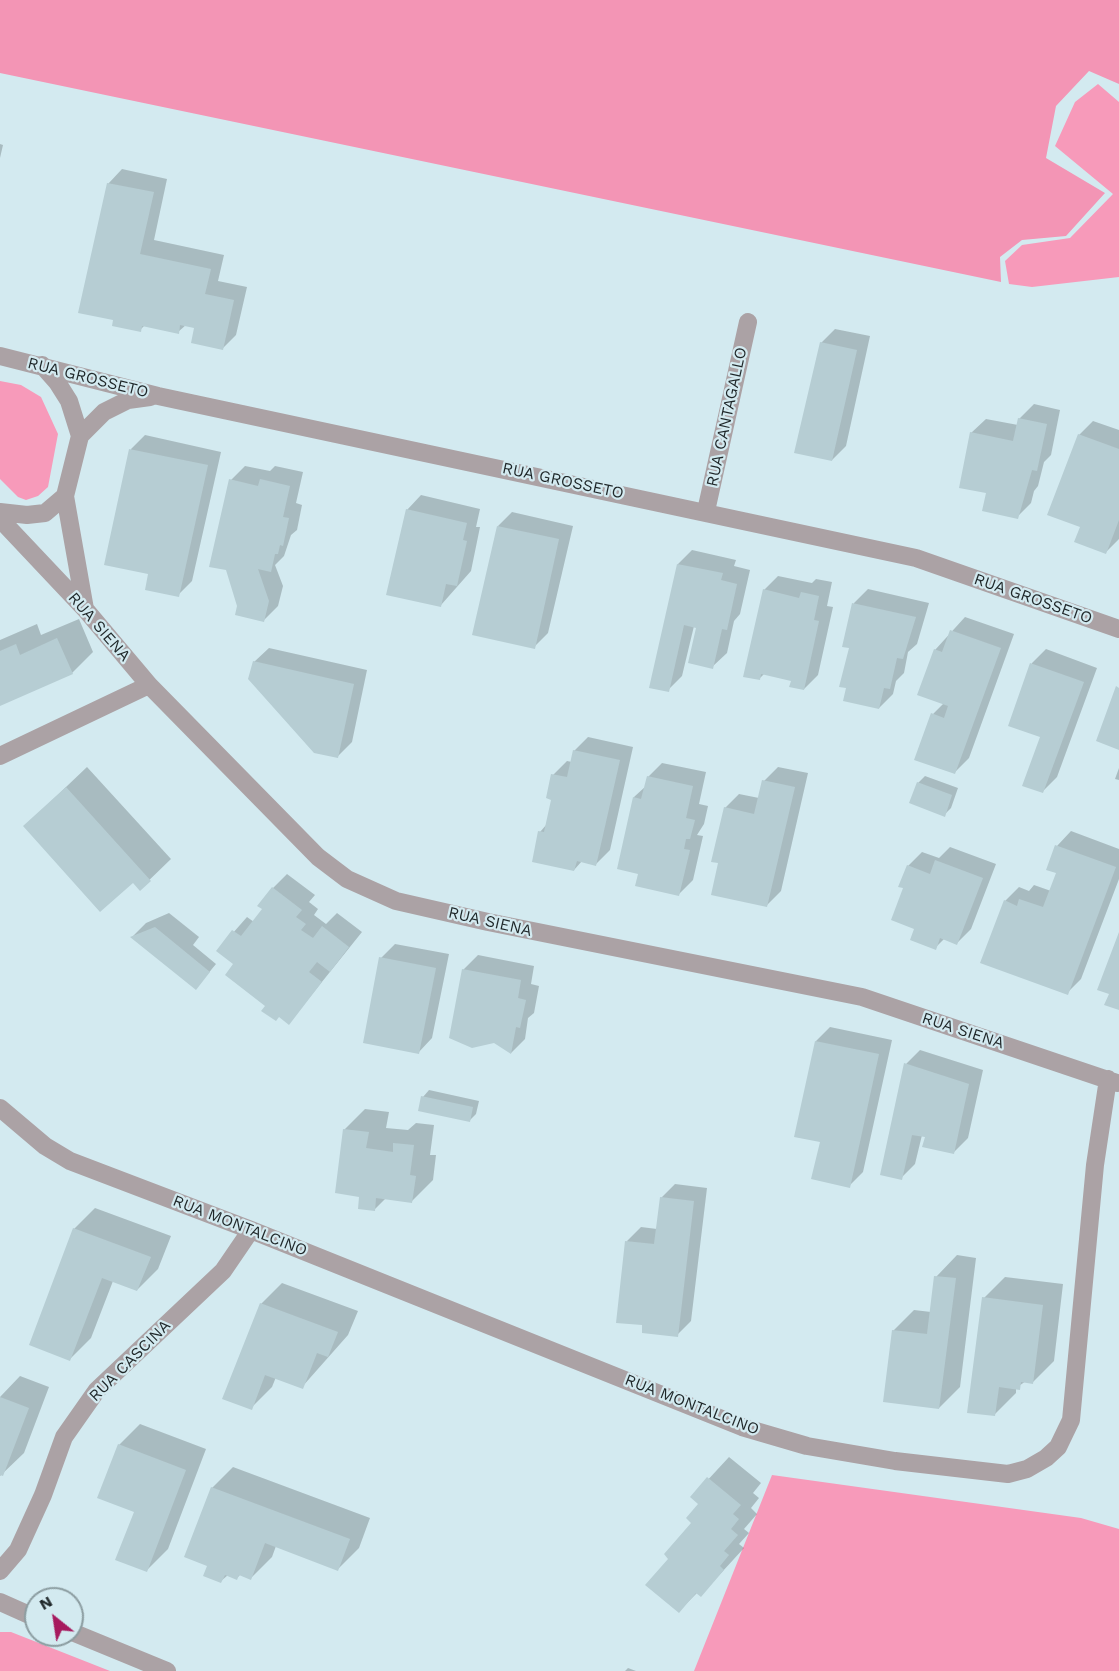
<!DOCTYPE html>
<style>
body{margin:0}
#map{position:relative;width:1119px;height:1671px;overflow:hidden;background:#d3eaf0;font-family:"Work Sans",sans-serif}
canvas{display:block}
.north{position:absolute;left:24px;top:1587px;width:60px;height:60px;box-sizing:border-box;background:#d3eaf0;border:2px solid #8b9ca0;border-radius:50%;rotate:330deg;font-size:16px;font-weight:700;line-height:24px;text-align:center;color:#1e2628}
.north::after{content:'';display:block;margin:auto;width:21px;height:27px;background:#a61a5e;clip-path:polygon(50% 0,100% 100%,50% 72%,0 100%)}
</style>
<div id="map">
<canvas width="1119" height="1671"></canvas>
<div class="north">N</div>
</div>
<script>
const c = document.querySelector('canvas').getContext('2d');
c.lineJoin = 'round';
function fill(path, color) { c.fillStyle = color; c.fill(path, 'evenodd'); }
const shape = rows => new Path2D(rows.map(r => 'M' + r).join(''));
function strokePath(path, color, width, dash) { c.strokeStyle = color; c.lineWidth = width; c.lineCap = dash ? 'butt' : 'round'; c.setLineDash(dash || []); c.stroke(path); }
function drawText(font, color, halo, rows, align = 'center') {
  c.font = font + ' "Work Sans",sans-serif'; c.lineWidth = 4.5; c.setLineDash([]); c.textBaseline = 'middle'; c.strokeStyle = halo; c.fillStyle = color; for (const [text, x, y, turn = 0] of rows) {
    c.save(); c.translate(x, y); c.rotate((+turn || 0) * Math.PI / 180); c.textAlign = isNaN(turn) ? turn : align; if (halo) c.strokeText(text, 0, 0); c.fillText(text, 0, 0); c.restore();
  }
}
fill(shape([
 [1098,84,1119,102,1119,277,1032,287,1009,284,1005,261,1022,245,1070,238,1113,194,1055,146,1075,102],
 [0,381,21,385,41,397,58,434,48,487,38,496,26,500,18,497,0,479],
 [772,1475,1081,1518,1119,1529,1119,1671,694,1671],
 [0,1632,11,1632,110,1671,0,1671]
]), '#f79aba');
fill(shape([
 [0,0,1119,0,1119,84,1089,71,1056,106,1046,158,1105,193,1066,236,1022,240,1000,257,1001,282,0,73]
]), '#f395b5');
fill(shape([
 [0,144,3,145,0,158],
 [122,169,167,179,154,240,224,255,218,281,247,287,236,335,222,349,196,327,186,325,178,332,145,325,140,330,108,184],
 [835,329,870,336,846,446,832,460,821,343],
 [1034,404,1060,410,1051,455,1044,462,1038,486,1034,491,1031,503,1017,517,988,492,971,433,986,419,1018,425,1019,419],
 [1093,421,1119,430,1119,539,1106,552,1082,526,1079,435],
 [145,435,221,452,192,581,178,595,150,573,131,449],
 [245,466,270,471,275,466,303,472,296,503,302,505,297,530,291,535,284,556,275,565,283,586,278,606,264,620,238,606,231,480],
 [421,495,480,509,476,527,480,527,471,571,441,605,407,510],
 [512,512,573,526,548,633,534,647,498,526],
 [692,550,736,560,734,566,750,570,740,614,734,621,727,653,712,667,697,626,694,626,682,676,668,690,678,564],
 [778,576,812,583,816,579,832,582,827,606,833,607,818,675,804,689,792,680,764,674,759,679,764,590],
 [868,589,929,603,917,644,908,652,904,673,896,681,893,694,879,708,851,647,844,646,854,603],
 [965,617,1014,634,969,758,955,772,933,714,944,703,935,650],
 [79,619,93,652,72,673,0,705,0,640,37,624,41,635],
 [269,648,367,670,352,742,338,756,254,662],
 [1046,649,1097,668,1057,777,1043,791,1042,736,1009,725,1032,663],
 [588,737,633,747,610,850,596,864,582,861,574,870,540,832,547,824,553,799,553,775,567,761,572,762,574,751],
 [662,763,706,772,699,804,708,806,704,824,697,835,703,836,693,880,679,894,640,872,634,797,646,786,648,777],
 [87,767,171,859,140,889,133,881,25,826],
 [778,767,808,773,781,891,767,905,720,862,725,808,739,794,759,798,764,781],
 [1119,768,1119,780,1115,779],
 [925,776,958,788,951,808,944,815,918,783],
 [1071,831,1119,849,1119,879,1081,979,1067,993,1005,901,1019,887,1029,891,1034,885,1051,891,1058,872,1048,869,1057,846],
 [950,847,996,864,971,929,957,943,944,939,935,948,916,928,905,887,908,866,922,852,939,858],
 [287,874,315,895,309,902,318,909,314,915,326,924,337,913,362,932,289,1023,267,1005,235,964,218,950,247,917,254,922,264,909,273,888],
 [169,913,199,937,193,945,216,964,202,981,132,937,146,923],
 [395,944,449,954,432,1038,418,1053,381,958],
 [478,955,534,966,531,984,539,986,534,1013,528,1018,525,1039,511,1053,463,970],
 [830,1027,892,1040,863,1172,849,1186,821,1141,816,1041],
 [920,1050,983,1070,968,1138,954,1152,922,1135,915,1164,901,1178,906,1064],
 [429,1090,479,1101,476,1114,469,1121,423,1097],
 [365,1109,389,1112,386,1128,408,1130,416,1123,434,1125,430,1155,436,1155,433,1180,412,1201,386,1198,374,1210,361,1195,344,1130],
 [675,1184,707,1188,691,1321,677,1335,644,1324,627,1241,641,1227,657,1229,661,1198],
 [95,1208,171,1236,158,1269,137,1290,113,1281,91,1338,70,1359,74,1229],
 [957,1255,976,1258,960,1387,939,1408,893,1331,914,1310,931,1312,936,1277],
 [1005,1277,1063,1284,1054,1361,1033,1382,1026,1381,1016,1388,1016,1393,995,1414,984,1298],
 [282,1283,358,1311,348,1335,302,1387,276,1377,272,1387,251,1408,261,1304],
 [20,1376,49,1387,24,1453,0,1476,0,1397],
 [140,1424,206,1449,168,1549,147,1570,119,1445],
 [729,1457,761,1483,753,1493,759,1498,751,1508,757,1514,744,1529,749,1533,739,1544,744,1548,701,1595,698,1592,679,1611,671,1558,693,1522,700,1504,692,1497],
 [233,1467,370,1518,359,1548,338,1569,276,1546,272,1557,251,1578,241,1574,237,1578,228,1575,221,1581,209,1565,212,1488],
 [628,1668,636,1671,625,1671]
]), '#0003');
fill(shape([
 [107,183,154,192,140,254,211,269,205,294,234,300,223,350,191,343,194,328,180,325,179,334,142,326,141,332,112,326,113,320,78,313],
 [820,342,857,350,832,461,794,453],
 [1018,418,1047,424,1037,471,1032,470,1018,519,982,511,986,493,959,488,970,432,1013,441],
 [1078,434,1119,449,1119,520,1106,554,1074,542,1080,527,1047,515],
 [129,449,208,465,179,597,145,590,148,574,104,565],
 [229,479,258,486,260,479,290,486,283,517,289,518,283,546,280,545,278,554,275,554,271,572,258,569,269,601,264,622,235,615,237,606,226,570,209,567],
 [406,509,467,523,463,540,467,541,457,586,446,584,441,607,386,595],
 [497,526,559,539,535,649,472,635],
 [677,564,723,573,721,580,737,584,727,630,722,629,713,669,688,663,696,628,684,625,669,692,649,688],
 [763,589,799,598,801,592,819,596,814,620,819,621,804,690,789,687,791,681,761,674,760,680,743,677],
 [852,603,916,617,903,659,897,658,890,689,884,688,879,709,843,701,846,688,839,687,849,648,842,647],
 [950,630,1001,648,955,774,914,760,931,713,944,718,948,706,917,695,934,649,942,652],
 [57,638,73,674,0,706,0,651,16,644,20,655],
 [253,661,354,684,338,758,314,753,248,679],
 [1030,663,1084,682,1043,793,1022,786,1040,737,1008,726],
 [1116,686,1119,688,1119,750,1096,741],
 [573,750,620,760,596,866,577,861,574,871,532,862,538,831,544,832,551,800,546,798,551,774,567,777],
 [647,776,693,786,686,818,695,820,690,839,686,839,684,849,690,850,679,896,635,886,638,874,617,869,633,797,641,799],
 [762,780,795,787,767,907,711,895,718,863,711,862,724,807,754,814],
 [917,782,952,795,945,817,909,803],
 [66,787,151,881,140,891,133,883,100,912,23,826],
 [1055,845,1116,867,1068,995,980,963,1004,900,1017,906,1019,899,1043,907,1056,873,1046,870],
 [935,860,983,878,957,945,940,938,936,950,910,940,914,929,891,920,903,888,898,887,907,865,930,874],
 [272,887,302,910,296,917,306,924,301,930,313,938,322,926,349,947,330,972,317,962,309,972,322,982,289,1025,279,1017,276,1021,261,1011,265,1006,225,975,233,964,216,951,232,930,241,936,262,909,257,906],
 [155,927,210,972,196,990,130,937],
 [1119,932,1119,1010,1104,1005,1109,994,1097,990],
 [379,957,436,968,419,1054,363,1043],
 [462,969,521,980,518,998,526,1000,520,1028,516,1027,511,1054,494,1043,472,1048,449,1038],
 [815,1041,879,1054,850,1188,811,1179,820,1142,794,1137],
 [904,1063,969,1084,954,1154,922,1147,925,1137,912,1135,902,1180,880,1175],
 [421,1096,473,1107,470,1122,418,1111],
 [343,1129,369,1132,366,1148,393,1152,393,1143,414,1145,410,1175,416,1176,412,1203,376,1198,375,1211,358,1209,359,1197,335,1193],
 [660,1197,694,1201,678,1337,642,1333,642,1325,616,1323,625,1241,654,1244],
 [73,1228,151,1257,137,1291,102,1278,70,1361,29,1345],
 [934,1276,956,1278,939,1409,883,1402,892,1330,927,1334],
 [982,1297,1043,1305,1033,1384,1021,1382,1020,1390,999,1387,995,1416,967,1413],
 [260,1303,338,1332,328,1357,317,1353,303,1389,265,1375,252,1410,222,1399],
 [0,1397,29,1408,3,1476,0,1475],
 [118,1444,186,1470,147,1572,115,1560,134,1512,97,1498],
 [707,1477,741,1505,733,1514,739,1519,731,1529,738,1535,724,1551,729,1555,720,1566,724,1570,701,1597,696,1593,679,1613,645,1585,668,1559,664,1554,691,1523,686,1518,698,1504,690,1497],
 [211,1487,350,1539,338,1571,265,1543,251,1580,239,1575,237,1580,225,1575,221,1583,203,1576,207,1566,184,1557]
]), '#b6cdd3');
strokePath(shape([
 [0,356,158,396,916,558,1119,629],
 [42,365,57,382,69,401,80,436,65,496,85,609],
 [80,436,104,412,128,400,150,397],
 [706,511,748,322],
 [0,512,27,515,45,513,65,496],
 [0,519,85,609,149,685,318,857,347,879,396,901,488,922,862,997,1117,1083],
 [0,756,149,685],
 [0,1108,45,1146,70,1161,251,1230,742,1427,807,1446,895,1461,1008,1474,1027,1469,1046,1458,1058,1447,1071,1420,1095,1165,1108,1079],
 [0,1571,18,1550,43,1495,64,1437,97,1390,223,1271,251,1230],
 [0,1602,36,1618],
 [72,1632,167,1671]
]), '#aba2a5', 18);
drawText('16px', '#1e2628', '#d3eaf0', [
 ["RUA GROSSETO",88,378,14],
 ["RUA CANTAGALLO",727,417,-78],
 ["RUA GROSSETO",563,481,12],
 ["RUA GROSSETO",1033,599,19],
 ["RUA SIENA",99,627,49],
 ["RUA SIENA",490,922,13],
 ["RUA SIENA",963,1031,18],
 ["RUA MONTALCINO",240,1226,21],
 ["RUA CASCINA",130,1361,-45],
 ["RUA MONTALCINO",692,1405,21]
]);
</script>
